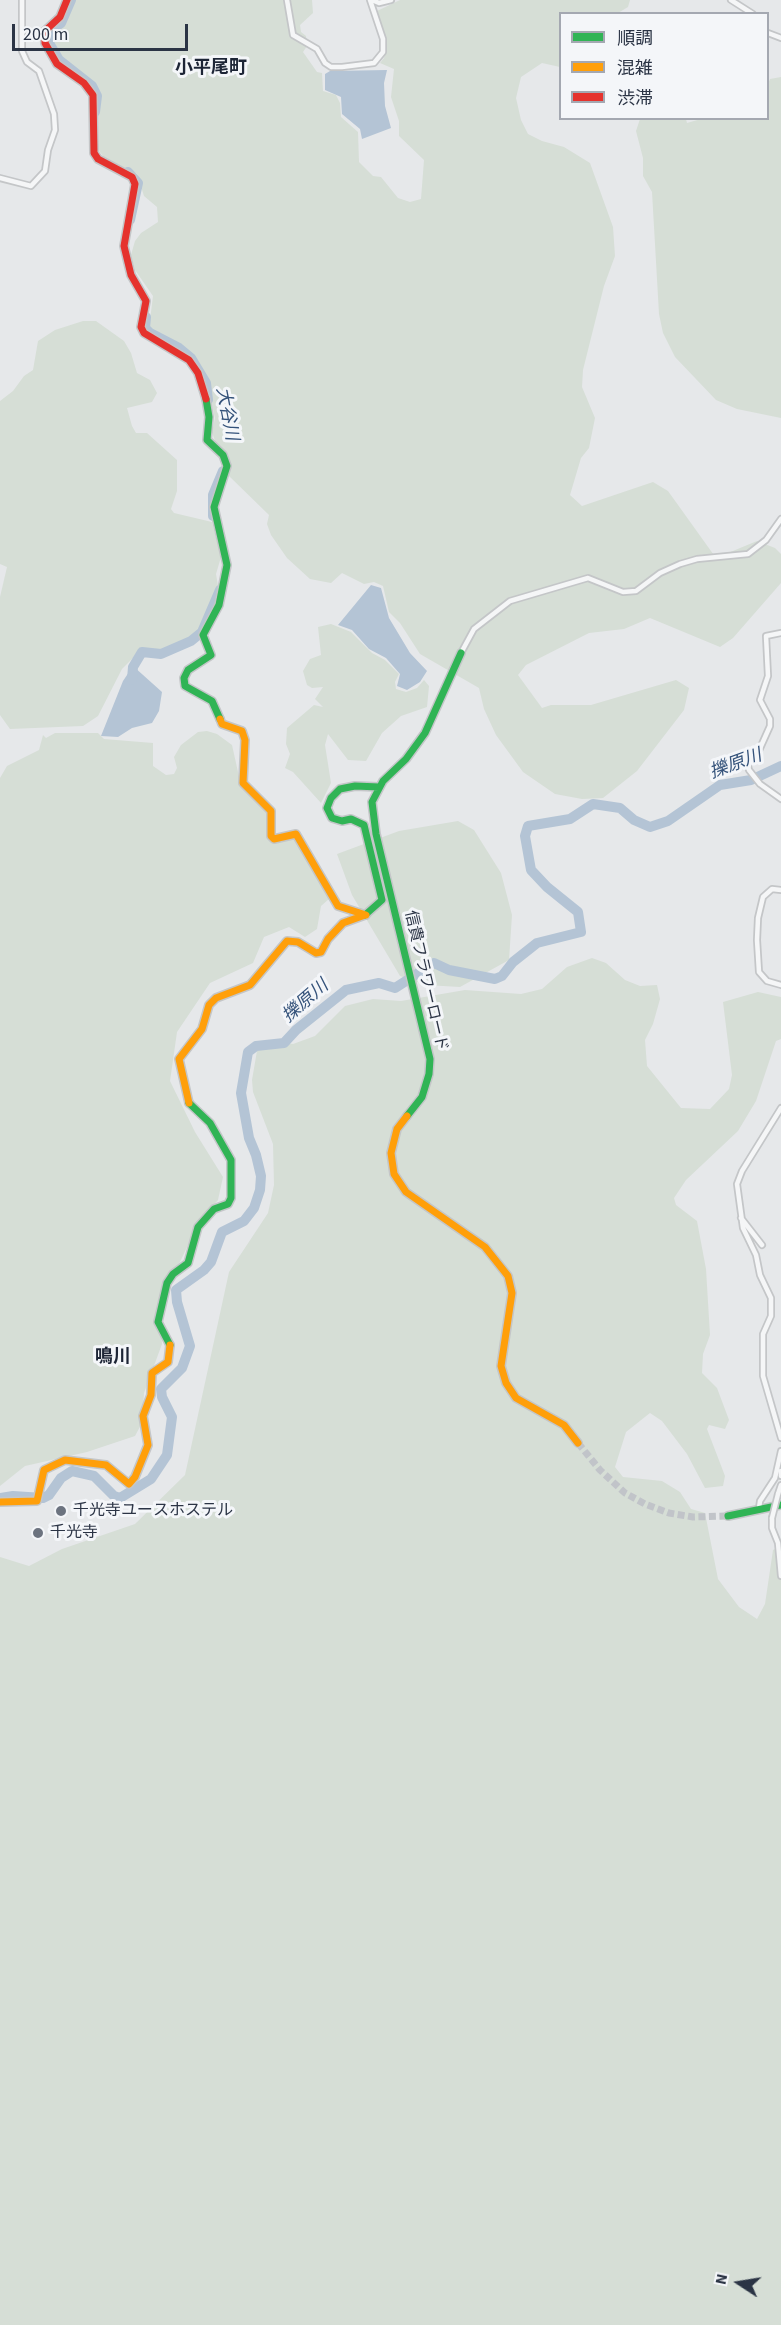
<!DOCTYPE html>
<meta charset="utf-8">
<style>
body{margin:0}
#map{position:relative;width:781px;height:2325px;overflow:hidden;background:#e6e8ea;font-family:"Source Sans 3","Noto Sans JP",sans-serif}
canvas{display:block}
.legend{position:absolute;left:559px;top:12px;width:210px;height:108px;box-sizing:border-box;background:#f4f6f9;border:2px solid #a4a8b1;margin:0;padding:8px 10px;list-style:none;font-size:18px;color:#2b3445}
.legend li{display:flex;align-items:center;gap:12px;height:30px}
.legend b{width:30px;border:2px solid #a4a8b1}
.north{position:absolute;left:709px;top:2253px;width:60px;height:60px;-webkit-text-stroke:4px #f4f6f9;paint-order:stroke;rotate:282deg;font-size:16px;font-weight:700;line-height:24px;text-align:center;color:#2b3445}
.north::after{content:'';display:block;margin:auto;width:21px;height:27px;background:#2b3445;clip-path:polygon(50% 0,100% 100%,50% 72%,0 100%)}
.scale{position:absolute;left:12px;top:24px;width:176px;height:27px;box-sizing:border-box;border:3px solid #2b3445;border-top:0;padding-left:8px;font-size:18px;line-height:21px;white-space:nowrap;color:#2b3445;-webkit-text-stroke:4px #f4f6f9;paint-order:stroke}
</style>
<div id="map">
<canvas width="781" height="2325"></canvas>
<ul class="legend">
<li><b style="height:8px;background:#30b455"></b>順調</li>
<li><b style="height:8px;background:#ff9f0a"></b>混雑</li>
<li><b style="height:8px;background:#e5322d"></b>渋滞</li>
</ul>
<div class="north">N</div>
<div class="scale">200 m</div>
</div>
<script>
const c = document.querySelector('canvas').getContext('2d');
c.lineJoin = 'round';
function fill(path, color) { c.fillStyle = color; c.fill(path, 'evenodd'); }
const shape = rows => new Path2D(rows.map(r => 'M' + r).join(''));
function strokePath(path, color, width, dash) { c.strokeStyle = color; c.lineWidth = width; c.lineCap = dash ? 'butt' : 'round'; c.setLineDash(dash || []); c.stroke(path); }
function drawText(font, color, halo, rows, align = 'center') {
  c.font = font + ' "Source Sans 3","Noto Sans JP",sans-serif'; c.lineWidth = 6; c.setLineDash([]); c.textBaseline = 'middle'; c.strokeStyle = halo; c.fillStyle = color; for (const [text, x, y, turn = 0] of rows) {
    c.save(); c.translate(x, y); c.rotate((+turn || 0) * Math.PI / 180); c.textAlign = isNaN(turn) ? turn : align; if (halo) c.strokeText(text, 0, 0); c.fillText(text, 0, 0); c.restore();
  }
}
fill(shape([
 [72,0,312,0,313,13,300,25,301,32,306,36,307,46,303,52,317,72,322,73,323,91,336,95,340,103,341,117,358,132,359,162,373,176,381,177,398,198,410,202,421,199,424,160,399,136,399,121,391,97,394,69,380,63,384,58,387,43,377,11,400,0,630,0,628,7,618,13,560,14,560,67,542,63,521,77,516,98,521,120,528,134,542,141,564,147,590,163,613,227,615,256,604,286,583,370,582,387,595,418,589,448,581,458,570,495,582,506,653,482,668,491,716,558,757,541,775,548,781,554,781,583,733,638,720,647,650,618,624,629,589,633,526,665,518,675,542,708,551,705,591,705,676,680,689,688,684,710,637,771,603,798,582,799,555,794,523,772,496,735,484,709,479,688,420,654,400,623,389,612,383,586,374,582,364,584,342,573,331,583,310,579,287,558,271,535,267,524,269,515,229,476,230,461,215,441,212,432,215,418,204,372,191,353,149,328,153,296,135,270,131,255,135,241,141,233,158,222,157,207,144,196,137,174,104,157,99,151,98,91,84,75,55,51,51,45,51,36,63,23],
 [781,77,781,418,737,409,716,400,675,357,663,333,659,314,652,192,643,176,643,158,636,131,640,119,686,119,687,123,701,119,768,118,768,84,770,79],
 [83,321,96,321,124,341,131,353,137,373,150,380,157,393,152,402,127,408,132,426,136,433,147,433,177,460,177,491,171,509,174,513,212,522,221,557,216,574,219,592,201,631,192,638,163,651,142,649,122,669,98,716,83,726,10,729,0,715,0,597,7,567,0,564,0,401,13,391,24,376,33,370,38,341,55,330],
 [331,624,351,632,372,653,385,660,399,674,395,682,396,689,406,692,417,688,424,680,429,686,427,707,401,716,382,733,366,761,348,760,328,734,325,745,331,783,321,803,293,772,285,768,290,754,286,744,287,728,314,705,323,707,315,699,323,687,312,688,307,685,303,671,310,659,321,655,318,627],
 [207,731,217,734,232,745,240,781,267,808,268,837,271,840,292,836,297,838,322,878,329,899,321,906,317,929,305,937,289,927,264,937,253,963,210,983,177,1032,170,1081,195,1132,223,1177,218,1200,199,1222,159,1306,162,1344,144,1393,142,1423,135,1436,87,1452,25,1466,0,1486,0,778,7,766,39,750,43,735,46,738,55,733,98,733,104,739,153,743,153,766,166,775,174,774,177,768,174,757,181,745,198,732],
 [458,821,474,830,501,873,512,915,509,960,460,987,426,985,400,976,352,895,337,854,399,831],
 [592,958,606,963,625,980,640,986,657,985,660,999,653,1024,645,1040,647,1066,681,1108,710,1109,729,1089,732,1075,723,1002,758,992,781,997,781,1039,776,1041,756,1101,738,1131,686,1180,674,1198,676,1205,697,1221,706,1269,710,1335,703,1354,702,1373,717,1388,729,1420,725,1429,709,1425,707,1429,725,1476,723,1486,705,1488,687,1454,662,1421,650,1413,626,1432,615,1467,623,1477,662,1481,680,1492,691,1509,705,1513,718,1579,739,1607,757,1619,765,1604,773,1550,781,1546,781,2325,0,2325,0,1557,29,1566,62,1549,135,1524,185,1475,229,1272,268,1213,274,1185,273,1144,253,1092,252,1080,258,1045,275,1041,293,1044,315,1036,345,1006,373,999,401,1001,465,990,521,994,542,989,567,967]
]), '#d6ded6');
fill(shape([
 [387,70,384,83,385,106,391,128,362,139,360,129,342,114,341,97,325,90,325,74,330,71],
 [371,585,381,588,389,618,410,653,427,671,420,682,407,690,397,686,400,674,386,658,369,649,352,630,338,625],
 [133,666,162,692,159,711,152,723,132,728,118,737,101,736,123,681]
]), '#b4c4d5');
strokePath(shape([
 [71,0,61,23,52,29,49,43,59,60,92,86,97,96,95,112],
 [128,172,138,183,130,220],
 [146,317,145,328,150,333,179,348,191,358,206,383,208,400],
 [213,516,213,495,223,471],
 [132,680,133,667,142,652,161,654,191,641,202,632,220,590],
 [0,1498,13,1496,43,1498,49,1495,61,1478,72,1471,94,1476,114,1496,120,1498,151,1479,167,1455,172,1417,162,1397,161,1389,182,1368,190,1346,177,1302,176,1290,204,1270,211,1262,222,1232,244,1221,254,1208,260,1190,261,1176,256,1155,249,1138,241,1093,248,1052,256,1046,284,1043,296,1030,346,990,379,983,395,988,434,963,449,970,495,979,502,976,513,962,537,943,581,932,578,912,547,887,531,870,525,836,528,826,570,819,593,804,620,808,634,820,650,827,668,821,720,785,751,780,781,766]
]), '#b4c4d5', 10);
strokePath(shape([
 [578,1443,600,1470,625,1493,645,1504,669,1513,693,1517,728,1516]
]), '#c1c4c9', 7, [7, 3.5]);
const street = shape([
 [287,0,293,35,317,49,325,63,331,67,342,67,374,63,383,52,383,39,370,0],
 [372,0,379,3,391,0],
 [731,0,753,14],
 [768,33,781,38],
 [0,178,31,186,45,171,48,150,55,130,54,114,39,71,27,62,22,51,22,0],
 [781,633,766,636,768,676,760,700,770,719,770,726,757,755,747,762,749,770,760,784,781,799],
 [461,653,474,629,510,601,588,578,623,592,636,591,660,573,680,564,697,559,748,554,766,540,781,519],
 [781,890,772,889,763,897,758,918,757,940,759,972,767,981,781,985],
 [781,1108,742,1171,737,1184,743,1228,756,1255,760,1275,771,1298,771,1316,763,1334,763,1376,781,1438],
 [741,1218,762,1245],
 [781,1471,781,1476],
 [778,1494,781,1485],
 [759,1508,760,1501,775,1478,781,1451],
 [772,1518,772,1528,778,1543,781,1576]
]);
const fast = shape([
 [206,399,209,417,207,440,223,455,227,466,214,507,227,565,219,605,203,635,211,655,188,670,184,678,185,686,212,701,220,719],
 [365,915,382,900,364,825,351,819,342,821,332,818,327,808,331,798,340,789,355,786,379,787],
 [407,1116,422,1097,429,1074,430,1059,376,834,372,802,383,781,406,759,425,733,461,653],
 [170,1345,158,1322,167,1283,173,1274,188,1263,198,1227,214,1209,228,1204,231,1198,231,1160,210,1123,189,1103],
 [728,1516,781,1505]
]);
const slow = shape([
 [220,719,222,724,242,731,245,740,243,783,271,811,271,836,274,839,296,834,338,906,366,915],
 [189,1103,179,1059,202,1029,209,1005,216,998,250,985,287,941,298,942,316,953,321,952,328,939,343,923,365,915],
 [407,1116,397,1129,391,1153,394,1174,406,1192,485,1247,508,1276,512,1293,501,1366,506,1383,516,1398,564,1425,578,1443],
 [0,1502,37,1501,44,1470,65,1460,106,1465,129,1484,135,1477,148,1445,143,1416,151,1395,152,1373,168,1362,170,1345]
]);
const jam = shape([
 [67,0,60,17,45,31,45,43,57,64,84,83,93,95,94,153,98,159,132,177,135,184,124,246,131,275,146,301,141,327,144,333,189,360,198,373,206,399]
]);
strokePath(street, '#c4c6c8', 8);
strokePath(fast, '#c4c6c8', 10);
strokePath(slow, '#c4c6c8', 10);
strokePath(jam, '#c4c6c8', 10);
strokePath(street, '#f5f6f7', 4.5);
strokePath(fast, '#30b455', 7);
strokePath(slow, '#ff9f0a', 7);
strokePath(jam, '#e5322d', 7);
const streetBridge = shape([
 [772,1518,778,1494]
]);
strokePath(streetBridge, '#c4c6c8', 8, []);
strokePath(streetBridge, '#f5f6f7', 4.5);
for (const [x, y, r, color] of [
 [61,1511,6,"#6c737f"],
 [38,1533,6,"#6c737f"]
]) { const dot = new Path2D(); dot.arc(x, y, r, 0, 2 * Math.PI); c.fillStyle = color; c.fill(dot); strokePath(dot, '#f4f6f9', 2); }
drawText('16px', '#2b3445', '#f4f6f9', [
 ["信貴フラワーロード",425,981,77]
]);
drawText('16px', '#2b3445', '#f4f6f9', [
 ["千光寺ユースホステル",73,1511],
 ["千光寺",50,1533]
], 'left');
drawText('bold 18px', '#1d2536', '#f4f6f9', [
 ["小平尾町",211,69],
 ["鳴川",113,1358]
]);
drawText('italic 18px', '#34527a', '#f4f6f9', [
 ["大谷川",226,414,79],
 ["擽原川",736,765,-20],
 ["擽原川",306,1002,-41]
]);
</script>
